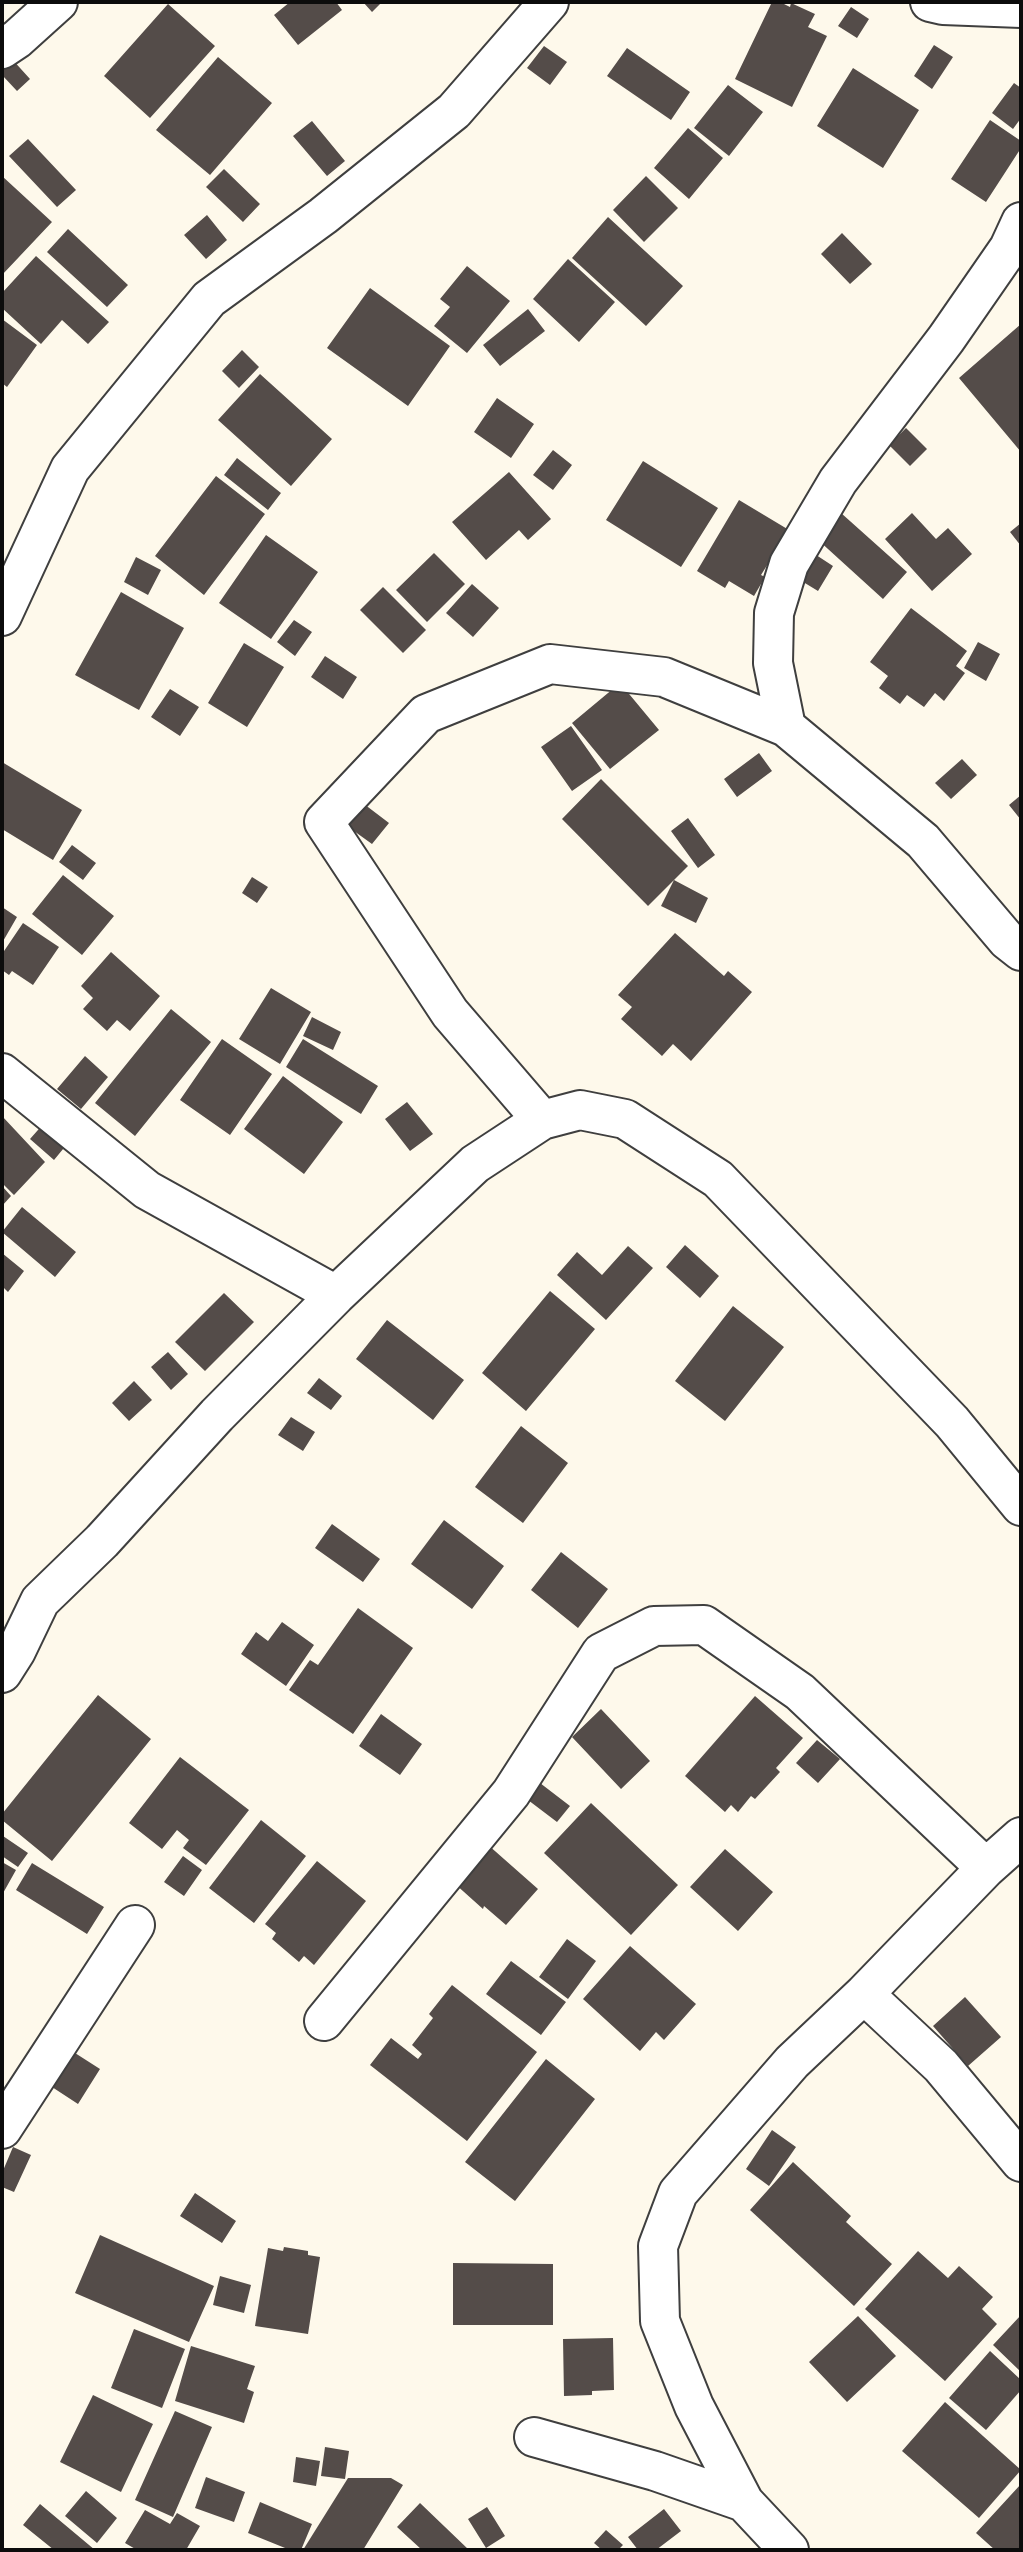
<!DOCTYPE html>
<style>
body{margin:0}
#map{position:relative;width:1023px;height:2552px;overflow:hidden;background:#fef9eb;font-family:"Noto Serif",serif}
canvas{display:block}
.frame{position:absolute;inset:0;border:4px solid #0c0c0c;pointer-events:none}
</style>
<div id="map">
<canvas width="1023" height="2552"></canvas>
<div class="frame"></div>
</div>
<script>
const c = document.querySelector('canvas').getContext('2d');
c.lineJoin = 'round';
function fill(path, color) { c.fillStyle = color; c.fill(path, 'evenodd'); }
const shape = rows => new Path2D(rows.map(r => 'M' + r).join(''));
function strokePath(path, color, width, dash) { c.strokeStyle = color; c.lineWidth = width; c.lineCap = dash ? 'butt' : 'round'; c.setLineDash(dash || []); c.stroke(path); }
fill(shape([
 [290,2,336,2,342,10,298,45,274,15],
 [363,2,382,2,372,12],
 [772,2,780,2,790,7,791,3,815,14,808,27,827,36,792,107,735,79],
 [168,4,215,46,150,118,104,76],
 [851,7,869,19,857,38,838,26],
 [934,45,953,57,932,89,914,76],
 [544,46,567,62,550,85,527,68],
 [627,48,690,92,671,120,607,76],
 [218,57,272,103,210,175,156,130],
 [11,58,30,79,17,91,2,75,2,67],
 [853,68,919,110,883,168,817,126],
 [1014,83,1021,88,1021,118,1013,129,992,113],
 [728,85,763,112,729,156,694,128],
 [990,120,1021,141,1021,148,986,202,951,179],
 [312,121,345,161,327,176,293,136],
 [688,128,723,158,689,199,654,168],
 [28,139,76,190,57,207,9,156],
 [224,169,260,204,243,222,206,187],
 [2,176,52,222,2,275],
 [646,176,678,208,644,242,613,210],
 [207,215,227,240,206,259,184,235],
 [608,217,683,286,646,326,572,258],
 [68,229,128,285,107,307,47,252],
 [842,233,872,264,850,284,821,254],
 [36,256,109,322,88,344,62,320,41,344,2,308,2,293],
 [568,259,615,302,579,342,533,299],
 [467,266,510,301,467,353,434,326,450,307,440,299],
 [370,288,450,346,408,406,327,348],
 [528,309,545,331,500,366,483,345],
 [2,319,37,345,7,387,2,383],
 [1021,324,1021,452,959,378],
 [242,350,259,367,239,388,222,371],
 [260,374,332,439,291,486,218,420],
 [497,398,534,424,511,458,474,432],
 [906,428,927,449,910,466,889,445],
 [553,450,572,465,553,490,533,475],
 [237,458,281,493,268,510,224,475],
 [643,461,718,508,681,567,606,520],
 [509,472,551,519,528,540,519,530,486,560,452,522],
 [216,476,265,514,204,595,155,556],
 [739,500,789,530,761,575,765,577,754,596,729,581,725,588,697,571],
 [841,513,907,572,883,599,817,539],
 [912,513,936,539,948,528,972,554,932,591,885,539],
 [1021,523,1021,546,1010,532],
 [266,535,318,572,271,639,219,603],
 [810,551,833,566,818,591,795,577],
 [434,553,465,584,427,622,396,590],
 [136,557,161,570,148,595,124,582],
 [472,584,499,608,473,637,446,613],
 [383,587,426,630,403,653,360,610],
 [121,592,184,628,139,710,75,675],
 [911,608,967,651,956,666,965,673,944,701,935,693,924,707,907,695,900,704,879,688,888,676,870,662],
 [294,620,312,632,295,656,277,642],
 [978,642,1000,654,986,681,964,668],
 [244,643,284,667,247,727,208,703],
 [325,656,357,677,343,699,311,677],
 [620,683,659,730,610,769,572,723],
 [170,689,199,707,180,736,151,717],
 [571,726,602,770,572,791,541,747],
 [759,753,772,771,737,797,724,779],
 [962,759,977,775,951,799,935,783],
 [2,762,82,810,53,860,2,829],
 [601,779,688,866,648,906,562,819],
 [1021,795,1021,820,1009,805],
 [364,804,389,823,372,844,347,826],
 [688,818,715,855,698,868,671,831],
 [72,845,96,863,83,880,59,862],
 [63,875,114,916,82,955,32,914],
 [252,877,268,887,257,903,242,893],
 [674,880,708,898,696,923,661,906],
 [2,907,17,917,2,943],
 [23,923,59,947,33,985,12,971,9,975,2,970,2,954],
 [675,933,724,976,728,971,752,992,691,1061,673,1044,662,1056,621,1019,632,1007,618,995],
 [111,952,160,996,130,1031,117,1020,107,1031,83,1009,93,998,81,986],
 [271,988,311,1012,280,1064,239,1039],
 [171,1009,211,1042,135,1136,95,1103],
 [312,1017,341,1032,333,1050,303,1036],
 [222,1039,272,1074,230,1135,180,1100],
 [303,1039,378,1086,361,1114,286,1067],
 [85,1056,108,1077,81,1109,57,1089],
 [283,1076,343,1122,304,1174,244,1129],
 [407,1102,433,1134,410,1151,385,1119],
 [2,1116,45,1162,14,1195,2,1183],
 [45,1122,68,1143,54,1160,30,1139],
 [2,1186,11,1196,2,1206],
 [22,1207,76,1252,55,1277,2,1232],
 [685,1245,719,1276,700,1298,666,1267],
 [628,1246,653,1268,606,1320,557,1275,577,1252,602,1275],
 [2,1253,24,1271,8,1292,2,1286],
 [550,1291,595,1329,526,1411,482,1373],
 [224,1293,254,1322,205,1371,175,1342],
 [733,1306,784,1347,725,1421,675,1381],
 [387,1320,464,1380,433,1420,356,1359],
 [168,1352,188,1374,171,1390,151,1367],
 [319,1378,342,1396,331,1410,307,1393],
 [134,1381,152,1400,129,1421,112,1403],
 [291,1417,315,1432,303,1451,278,1435],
 [521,1426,568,1463,523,1523,475,1487],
 [444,1520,504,1566,472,1609,411,1564],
 [332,1524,380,1559,363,1582,315,1548],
 [561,1552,608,1589,578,1628,531,1590],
 [358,1608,413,1648,353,1734,289,1690,310,1660,318,1665],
 [282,1622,314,1645,286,1686,241,1654,256,1632,268,1641],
 [98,1695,151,1739,52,1861,2,1820,2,1814],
 [755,1696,803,1738,776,1768,780,1772,755,1799,751,1796,738,1812,731,1805,725,1812,685,1776],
 [601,1709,650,1761,621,1789,572,1737],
 [381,1714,422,1744,400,1775,359,1746],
 [817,1740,840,1759,818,1783,796,1763],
 [180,1757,249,1810,206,1865,183,1848,189,1840,177,1830,162,1849,129,1823],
 [540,1783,570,1806,557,1822,528,1800],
 [591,1803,678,1885,631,1935,544,1853],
 [261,1820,306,1856,254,1923,209,1888],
 [3,1836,28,1853,18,1867,2,1856],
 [487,1844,538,1889,506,1925,484,1906,483,1909,454,1883],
 [725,1849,773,1892,738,1931,690,1887],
 [183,1856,202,1870,184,1896,164,1882],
 [317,1861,366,1901,314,1965,304,1956,299,1962,272,1939,276,1933,265,1924],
 [2,1862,16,1870,2,1895],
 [32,1863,104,1907,87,1934,16,1890],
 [567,1939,596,1961,568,1999,539,1977],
 [630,1946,696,2004,664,2040,656,2032,640,2051,583,1999],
 [511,1961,566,2002,541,2035,486,1994],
 [452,1985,537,2052,467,2141,370,2065,391,2038,418,2059,422,2054,412,2045,433,2018,429,2014],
 [965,1997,1001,2037,968,2066,933,2026],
 [75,2053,100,2069,78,2104,52,2087],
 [546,2059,595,2099,515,2201,465,2162],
 [772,2130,796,2147,769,2186,746,2169],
 [13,2147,31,2155,14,2192,2,2187,2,2173],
 [793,2162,851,2216,846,2222,892,2264,854,2306,750,2210],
 [195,2193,236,2221,222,2243,180,2216],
 [100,2235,214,2286,189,2342,75,2293],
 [284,2247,308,2251,308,2255,320,2257,308,2334,255,2326,268,2248,283,2251],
 [918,2251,948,2278,959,2266,993,2297,982,2309,997,2324,945,2381,865,2309],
 [453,2263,553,2264,553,2325,453,2325],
 [220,2276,251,2285,244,2313,213,2305],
 [1021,2315,1021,2372,993,2345],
 [858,2316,896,2356,847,2402,809,2362],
 [134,2329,185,2349,162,2408,111,2388],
 [613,2338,614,2390,592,2391,592,2395,564,2396,563,2339],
 [191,2346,255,2366,247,2389,254,2392,244,2423,175,2401],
 [990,2351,1021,2380,1021,2390,986,2430,949,2398],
 [93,2395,153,2424,121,2492,60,2462],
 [945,2402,1021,2470,979,2518,902,2451],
 [175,2411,212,2427,173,2517,135,2500],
 [325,2447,349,2451,345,2479,321,2476],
 [296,2457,320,2461,316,2486,293,2482],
 [206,2477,245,2492,234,2522,195,2508],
 [348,2478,391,2478,403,2485,363,2550,303,2550],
 [1021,2484,1021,2550,995,2550,976,2533],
 [86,2491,117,2518,97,2543,65,2516],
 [260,2502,312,2524,301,2550,290,2550,248,2533],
 [420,2503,469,2550,422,2550,397,2527],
 [40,2504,95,2550,54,2550,23,2525],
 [487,2507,505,2536,486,2548,468,2519],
 [664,2509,681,2531,656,2550,638,2550,628,2537],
 [145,2510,170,2524,177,2513,200,2526,186,2550,137,2550,125,2543],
 [606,2530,623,2545,618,2550,602,2550,594,2543]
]), '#544c49');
const minor = shape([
 [930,2,943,5,1021,8],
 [2,49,17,39,58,2],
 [2,616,70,469,209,299,323,216,454,111,549,2],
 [786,727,773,663,774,613,789,564,838,481,946,339,1009,248,1021,222],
 [2,1073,147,1190,336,1295],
 [542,1120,450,1013,324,822,426,714,550,664,664,677,786,727,923,841,1007,940,1021,951],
 [2,1673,16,1651,40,1601,102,1541,217,1415,336,1295,475,1164,542,1120,580,1110,625,1119,718,1179,952,1422,1021,1506],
 [864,1994,941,2066,1021,2162],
 [324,2021,511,1793,601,1653,654,1626,704,1625,800,1692,986,1868],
 [2,2129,135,1925],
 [534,2437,655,2471,744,2502],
 [789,2550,744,2502,694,2406,660,2321,658,2246,678,2193,792,2062,864,1994,986,1868,1021,1837]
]);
strokePath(minor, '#3f3f3f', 42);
strokePath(minor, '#fff', 38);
</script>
